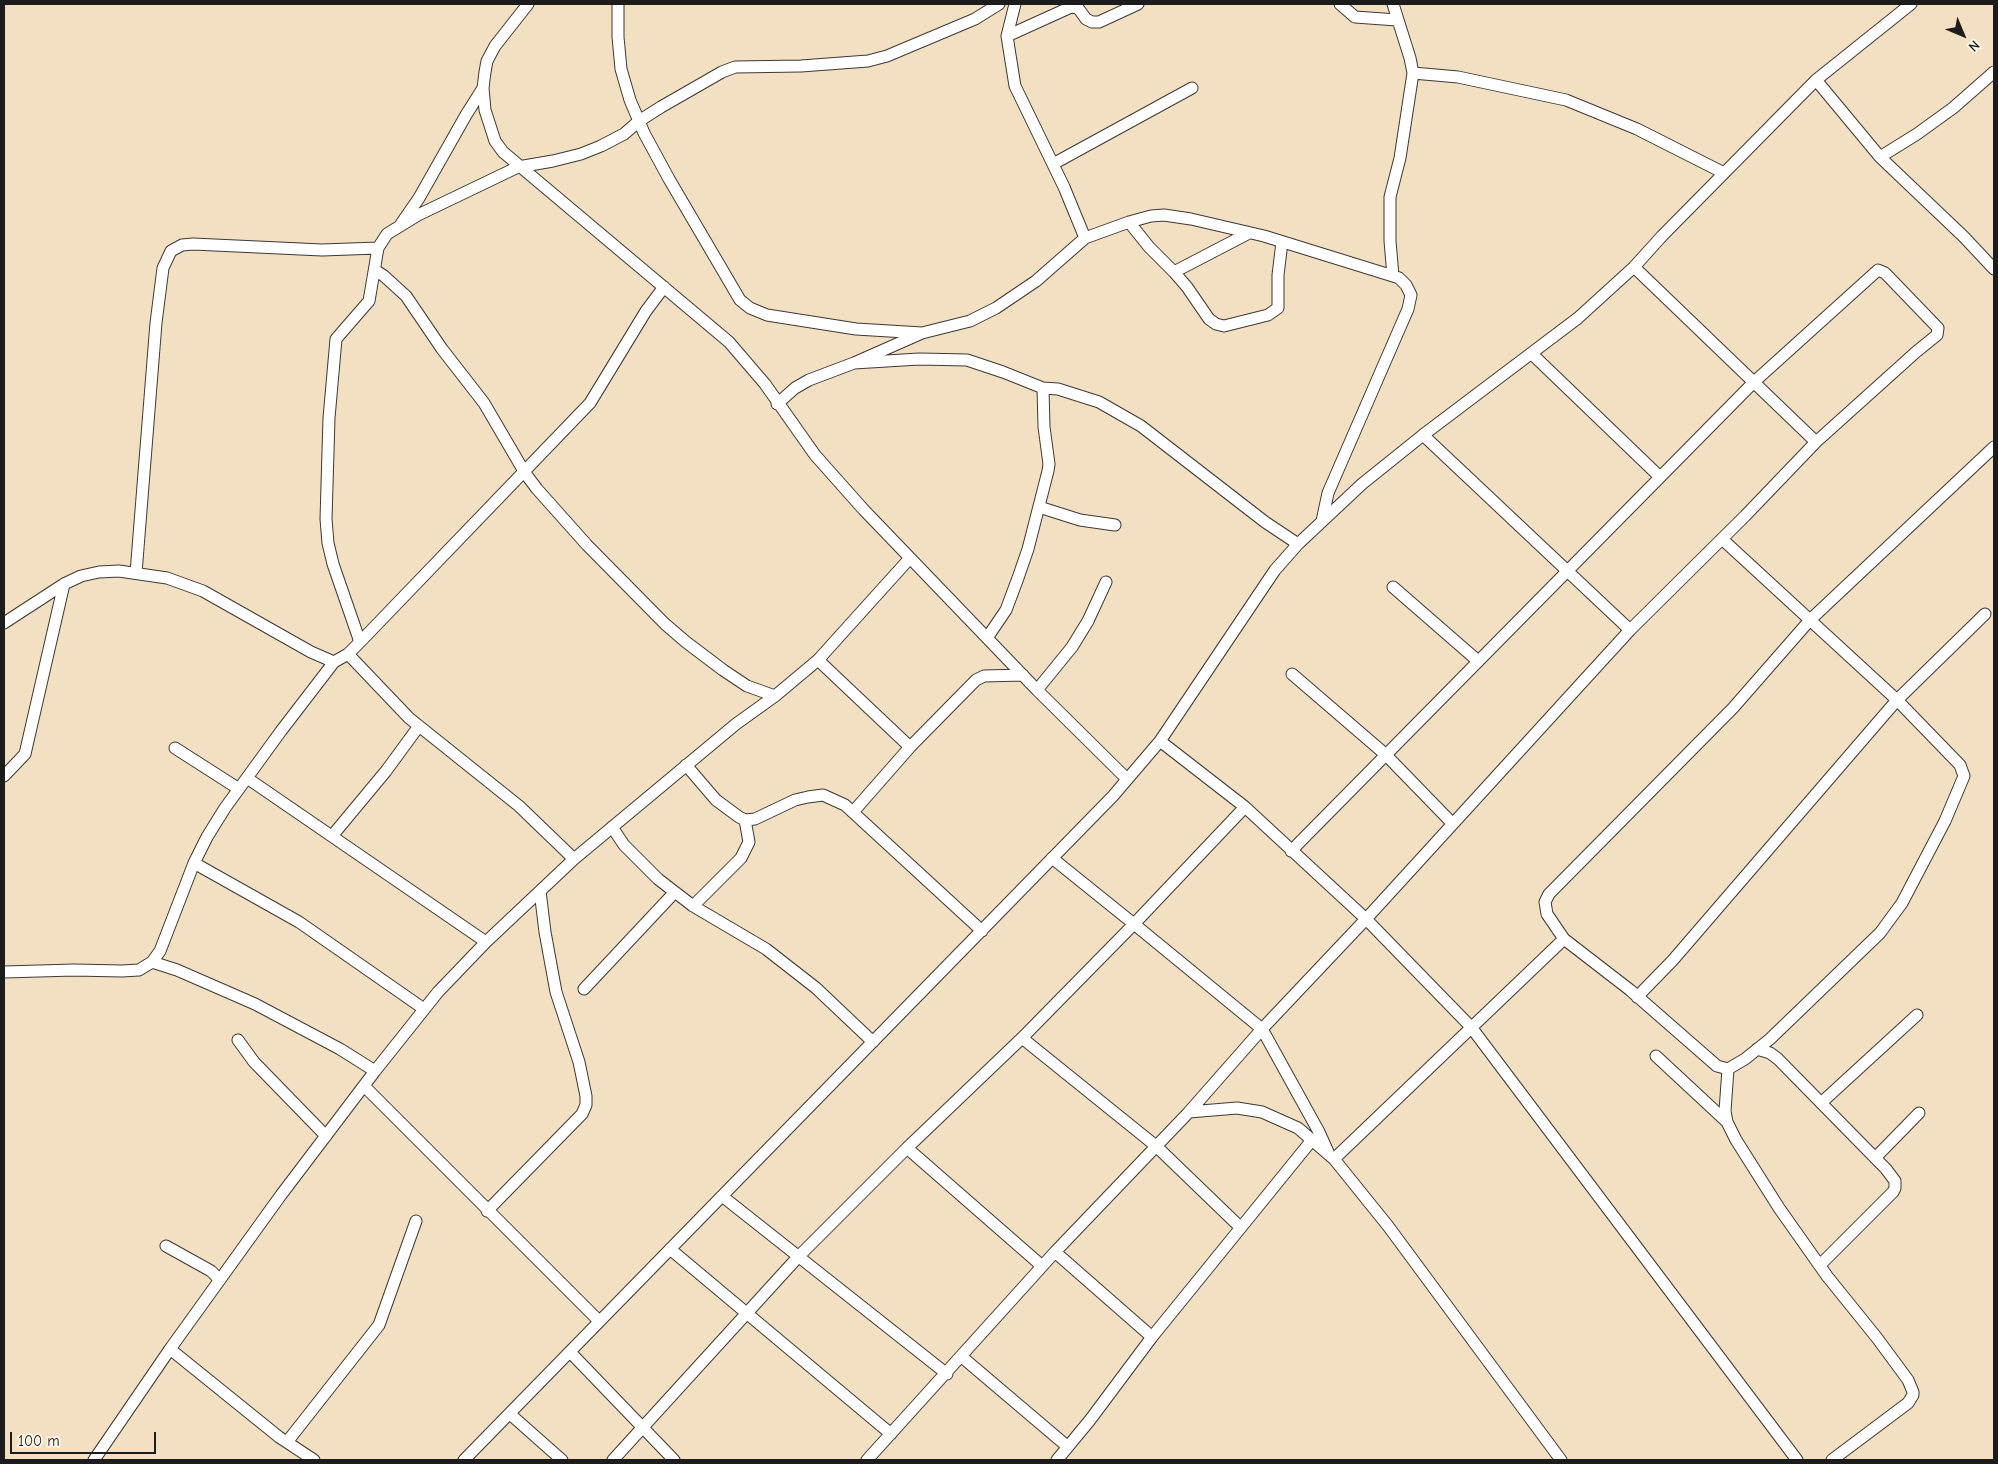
<!DOCTYPE html>
<style>
body{margin:0}
#map{position:relative;width:1998px;height:1464px;overflow:hidden;background:#f3dfc2;font-family:"Comic Neue",sans-serif}
canvas{display:block}
.frame{position:absolute;inset:0;border:5px solid #1c1c1c;pointer-events:none}
.north{position:absolute;left:1938px;top:10px;width:50px;height:50px;-webkit-text-stroke:4px #fcf5e5;paint-order:stroke;rotate:135deg;font-size:14px;font-weight:700;line-height:20px;text-align:center;color:#1c1c1c}
.north::after{content:'';display:block;margin:auto;width:18px;height:22px;background:#1c1c1c;clip-path:polygon(50% 0,100% 100%,50% 72%,0 100%)}
.scale{position:absolute;left:10px;top:1432px;width:146px;height:22px;box-sizing:border-box;border:2px solid #1c1c1c;border-top:0;padding-left:6px;font-size:15px;line-height:18px;white-space:nowrap;color:#1c1c1c;-webkit-text-stroke:4px #fcf5e5;paint-order:stroke}
</style>
<div id="map">
<canvas width="1998" height="1464"></canvas>
<div class="frame"></div>
<div class="north">N</div>
<div class="scale">100 m</div>
</div>
<script>
const c = document.querySelector('canvas').getContext('2d');
c.lineJoin = 'round';
const shape = rows => new Path2D(rows.map(r => 'M' + r).join(''));
function strokePath(path, color, width, dash) { c.strokeStyle = color; c.lineWidth = width; c.lineCap = dash ? 'butt' : 'round'; c.setLineDash(dash || []); c.stroke(path); }
const minor = shape([
 [528,4,495,46,487,61,485,72,483,88,485,110,495,141,503,152,729,342,765,384,815,455,863,509,1037,690,1127,779],
 [618,4,618,37,621,69,630,100,644,133,669,179,740,300,750,308,767,315,856,329,922,333],
 [1015,4,1007,36,1015,86,1064,187,1085,238,1129,222,1151,216,1164,215,1191,219,1264,236,1393,276,1399,278,1406,285,1411,295,1408,309,1328,493,1322,521],
 [1340,4,1355,17,1397,20],
 [1393,4,1410,58,1413,73,1400,158,1390,197,1390,241,1393,276],
 [1007,36,1071,7,1078,8,1086,19,1092,22,1099,22,1138,4],
 [1413,73,1458,77,1566,100,1637,129,1724,173],
 [1816,80,1880,157,1964,237,1994,269],
 [1880,157,1917,134,1953,108,1994,72],
 [1053,164,1192,88],
 [1129,222,1149,247,1174,272,1187,287,1209,319,1216,324,1224,326,1268,315,1278,308,1278,275,1282,242],
 [401,224,419,198,466,115,483,88],
 [1634,267,1816,442],
 [375,270,384,276,406,296,442,349,484,403,525,473,537,489,587,545,665,624,686,642,723,670,747,686,775,696],
 [1174,272,1249,233],
 [1532,354,1660,477],
 [854,363,919,359,967,360,1003,372,1043,388,1058,389,1099,402,1141,426,1265,522,1298,544],
 [777,404,795,388,809,380,854,363,922,333,970,321,996,308,1036,281,1085,238],
 [1423,435,1630,630],
 [1039,507,1080,520,1115,525],
 [1722,539,1810,620,1897,700,1960,765,1964,776,1945,821,1902,903,1880,933,1770,1039,1745,1059,1728,1069,1717,1066,1630,990,1564,939,1547,914,1545,902,1549,894,1733,708,1810,620,1994,447],
 [136,573,156,323,163,268,171,251,182,245,193,244,322,250,378,248],
 [1393,587,1478,661],
 [4,623,64,584,81,576,99,572,119,571,167,578,203,591,311,652,334,662],
 [987,638,1006,610,1018,578,1028,549,1048,471,1049,464,1044,427,1043,388],
 [360,642,333,564,328,543,326,519,329,418,336,339,369,301,378,248,387,234,418,215,518,167,553,161,581,154,601,146,624,134,639,121,661,107,722,72,735,67,801,66,868,61,887,56,975,19,999,4],
 [348,654,409,718,519,806,574,859],
 [818,660,910,747],
 [1292,674,1385,754,1452,823],
 [1037,690,1072,647,1088,621,1106,582],
 [1160,741,1245,807,1366,919,1471,1027,1797,1460],
 [175,748,239,789],
 [686,765,716,800,739,817,745,820,755,819,795,800,808,797,823,795,845,805,982,931],
 [4,776,25,754,64,584],
 [247,778,486,942],
 [853,812,910,747,976,680,984,676,1023,675],
 [612,827,624,845,658,879,693,906,766,949,816,988,873,1042],
 [332,836,386,771,419,726],
 [1052,858,1134,924,1245,807],
 [194,863,299,922,424,1009],
 [693,906,741,858,749,842,745,820],
 [152,962,177,970,255,1004,340,1049,375,1071],
 [4,972,74,970,122,971,139,970,152,962,160,951,194,863,207,837,225,808,281,731,334,662,348,654,360,642,590,403,646,311,664,287],
 [584,989,674,893],
 [1637,997,1673,960,1897,700,1985,614],
 [1022,1038,1156,1146,1240,1227],
 [238,1040,254,1062,326,1136],
 [1757,1049,1770,1053,1778,1059,1886,1169,1895,1181,1895,1188,1893,1192,1820,1265],
 [1656,1056,1727,1122],
 [1728,1069,1725,1111,1727,1122,1736,1140,1779,1208,1827,1276,1877,1338,1908,1380,1913,1392,1913,1395,1908,1403,1832,1460],
 [364,1086,599,1321],
 [1821,1103,1917,1015],
 [1189,1112,1262,1029,1319,1132,1328,1152],
 [907,1148,1022,1038,1134,924,1262,1029,1366,919,1630,630,1745,516,1816,442,1916,352,1937,335,1938,328,1885,273,1878,270,1754,382,1291,851],
 [1875,1158,1919,1113],
 [1334,1159,1564,939],
 [722,1196,947,1374],
 [487,1211,582,1114,586,1105,586,1096,579,1062,556,992,545,932,540,891],
 [166,1246,211,1271,220,1280],
 [670,1249,891,1434],
 [1055,1252,1152,1337],
 [170,1349,279,1437,314,1460],
 [570,1352,674,1460],
 [962,1357,1068,1447],
 [510,1414,562,1460],
 [287,1442,379,1325,416,1221],
 [94,1460,170,1349,281,1195,375,1071,438,992,486,942,574,859,736,724,775,696,818,660,910,558],
 [464,1460,1113,796,1160,741,1275,570,1298,544,1362,484,1423,435,1578,318,1634,267,1662,236,1816,80,1911,4],
 [613,1460,798,1257,907,1148,1042,1266],
 [867,1460,1055,1252,1189,1112,1237,1108,1262,1112,1298,1128,1334,1159,1388,1226,1561,1460],
 [1057,1460,1090,1420,1152,1337,1312,1140]
]);
strokePath(minor, '#3c3935', 13);
strokePath(minor, '#fff', 11);
</script>
